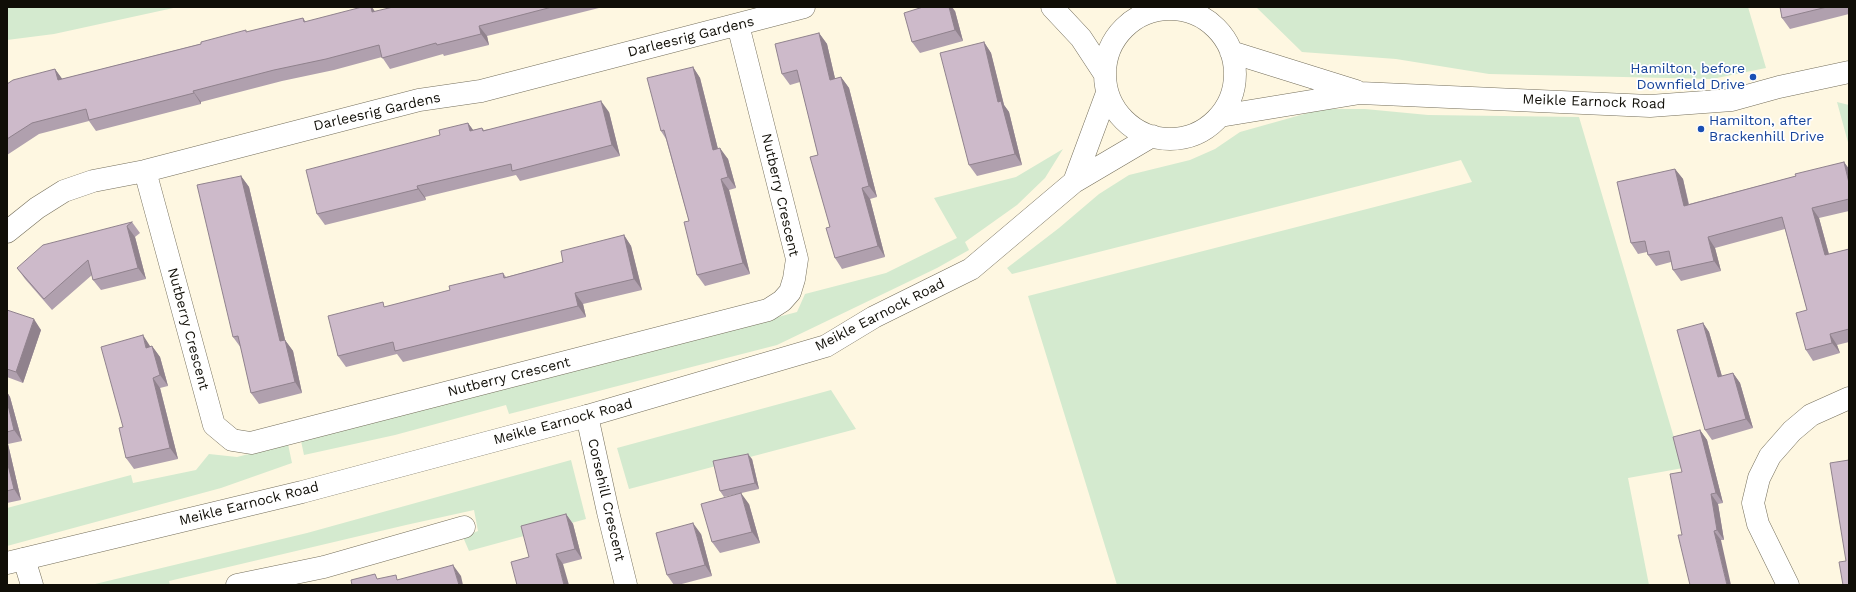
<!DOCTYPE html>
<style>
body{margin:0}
#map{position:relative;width:1856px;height:592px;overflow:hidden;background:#fef7e1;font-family:"Work Sans",sans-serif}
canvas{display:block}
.frame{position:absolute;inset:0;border:8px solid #100e07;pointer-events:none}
</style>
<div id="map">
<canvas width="1856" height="592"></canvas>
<div class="frame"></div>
</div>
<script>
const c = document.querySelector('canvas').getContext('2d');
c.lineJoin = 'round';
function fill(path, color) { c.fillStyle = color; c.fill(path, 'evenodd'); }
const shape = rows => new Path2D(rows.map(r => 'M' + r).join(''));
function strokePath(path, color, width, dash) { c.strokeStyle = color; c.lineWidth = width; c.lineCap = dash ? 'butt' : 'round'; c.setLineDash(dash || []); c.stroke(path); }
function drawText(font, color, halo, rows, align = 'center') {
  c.font = font + ' "Work Sans",sans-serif'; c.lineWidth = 3.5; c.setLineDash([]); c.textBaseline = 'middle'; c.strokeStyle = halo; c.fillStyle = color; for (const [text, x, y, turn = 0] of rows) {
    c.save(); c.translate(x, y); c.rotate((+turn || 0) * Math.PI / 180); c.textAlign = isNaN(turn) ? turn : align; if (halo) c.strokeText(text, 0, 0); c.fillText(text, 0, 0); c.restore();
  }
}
fill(shape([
 [7,7,178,7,54,34,7,40],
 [1256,7,1748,7,1766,68,1712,79,1489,74,1396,59,1302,52],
 [1837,102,1849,105,1849,146],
 [1322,109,1365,109,1428,115,1579,117,1683,468,1628,478,1649,585,1117,585,1028,296,1472,182,1461,160,1012,274,1007,268,1059,228,1099,194,1129,175,1190,160,1215,149,1240,132],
 [1063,149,1045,178,1017,205,965,242,969,250,937,268,777,345,509,414,506,405,395,435,304,455,301,441,797,312,805,294,886,273,957,238,934,198,1016,177],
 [831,390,856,429,629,489,617,448],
 [288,444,292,463,221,488,7,546,7,508,131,475,133,483,196,470,209,454,237,457],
 [571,460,586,519,469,551,463,537,478,531,474,510,406,525,169,581,170,585,91,585,307,533]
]), '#d4eacf');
const street = shape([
 [145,171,214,425,232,440,251,443,768,310,782,301,790,292,794,279,797,259,738,25],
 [7,232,37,208,64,191,93,181,145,171,419,100,481,91,804,7],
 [587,416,608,512,626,585],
 [24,559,32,585],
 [237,585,324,567,464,527],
 [1788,585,1758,524,1753,503,1759,478,1770,456,1792,431,1811,415,1849,398]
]);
const secondary = shape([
 [1052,7,1081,38,1104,73],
 '1105 74a65 65 0 1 1 130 0a65 65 0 1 1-130 0Z',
 [1231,52,1356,91],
 [1220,116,1360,93,1650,106,1732,100,1779,87,1849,72],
 [1074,182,1107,93],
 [7,563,302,492,587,416,826,346,874,317,971,269,1074,182,1152,136]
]);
strokePath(street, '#756f5c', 23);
strokePath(secondary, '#756f5c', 23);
strokePath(street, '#fff', 22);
strokePath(secondary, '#fff', 22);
fill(shape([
 [393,7,603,7,487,36,489,45,444,56,443,54,390,69,382,57,334,70,282,81,201,102,201,104,96,131,89,121,39,134,7,155,7,84,55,69,62,79,247,32,303,18,306,22,376,12],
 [1780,7,1849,7,1849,14,1790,29,1782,18],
 [955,11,963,41,920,53,912,42],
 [819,33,827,44,835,79,841,77,849,88,877,197,870,199,885,257,842,269,835,258,818,155,800,82,790,85,782,74],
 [984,42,991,53,1004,105,1009,112,1022,165,977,176,969,165],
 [693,67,700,78,718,149,728,159,736,188,729,190,750,274,705,286,697,275,689,221,666,139,661,131],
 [609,112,620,156,520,181,516,175,425,197,426,200,325,225,317,214,440,135,468,123,473,130,482,128,484,130],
 [1844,162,1849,169,1849,211,1819,218,1829,254,1849,249,1849,342,1837,345,1840,353,1813,361,1806,350,1807,310,1785,229,1715,248,1721,271,1681,281,1673,270,1671,262,1656,266,1648,255,1647,252,1638,254,1631,243,1675,169,1683,179,1689,204,1796,176],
 [241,176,249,187,285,340,293,351,302,393,259,404,251,393,241,348,233,337],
 [132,222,140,233,135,237,146,279,101,290,93,280,92,275,52,310,25,279,17,268],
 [624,235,631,246,642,290,583,304,586,317,403,362,397,354,346,367,338,356,386,307,450,290,503,273,506,277,563,262],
 [7,310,41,330,23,383,7,377],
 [1703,323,1709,332,1722,376,1733,373,1740,383,1753,428,1712,440,1705,430],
 [150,346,151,347,152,346,160,357,168,386,160,388,178,459,134,469,126,458,123,427],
 [7,392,10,397,22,441,8,444,21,500,7,503],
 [1700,430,1707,440,1723,503,1718,504,1724,540,1721,540,1682,535,1682,472],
 [752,459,759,489,724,497,720,491],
 [749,504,760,543,720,553,712,542],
 [566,514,573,524,582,559,563,564,529,557],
 [701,534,712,576,678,585,674,585,667,575]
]), '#b0a0ae');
fill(shape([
 [371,7,372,7,378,16,372,12],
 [949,7,952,7,955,11,963,41,955,30],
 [479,26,487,36,489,45,481,34],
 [819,33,827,44,838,91,830,80],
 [984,42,991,53,1004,105,1009,112,1022,165,1015,154,998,102],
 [693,67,700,78,721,161,713,150],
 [55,69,63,80,58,80],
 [841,77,849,88,877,197,869,186],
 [193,91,201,102,201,104,194,93],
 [601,101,609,112,620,156,612,145],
 [468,123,476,134,470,131],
 [720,148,728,159,736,188,728,177],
 [1844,162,1849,169,1849,183],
 [1675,169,1683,179,1691,216,1684,206],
 [241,176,249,187,288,352,280,341],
 [721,179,729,190,750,274,743,263],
 [417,186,425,197,426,200,418,189],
 [862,188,870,199,885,257,878,246],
 [1812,208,1819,218,1832,266,1825,255],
 [127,226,135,237,146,279,138,268],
 [624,235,631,246,642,290,634,279],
 [1708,237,1715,248,1721,271,1714,261],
 [575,293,583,304,586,317,578,306],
 [34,319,41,330,23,383,16,372],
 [1703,323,1709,332,1725,387,1718,377],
 [1830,334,1837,345,1840,353,1832,343],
 [143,335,150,346,154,359,146,348],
 [285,340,293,351,302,393,295,382],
 [152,346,160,357,168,386,160,375],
 [1733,373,1740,383,1753,428,1746,419],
 [153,378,160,388,178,459,170,448],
 [7,392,10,397,22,441,14,430,7,401],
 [1700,430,1707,440,1723,503,1716,493],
 [7,443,8,444,21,500,14,489,7,461],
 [748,454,752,459,759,489,755,483],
 [741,493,749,504,760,543,752,532],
 [1711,494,1718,504,1724,540,1717,530],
 [566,514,573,524,582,559,575,549],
 [693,523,701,534,712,576,705,565],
 [1714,531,1721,540,1731,585,1727,585],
 [556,554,563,564,569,585,564,585],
 [453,565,461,576,463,585,459,585]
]), '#90828d');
const building = shape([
 [362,7,371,7,372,12,393,7,552,7,479,26,481,34,437,45,436,43,382,58,379,45,326,59,274,70,193,91,194,93,89,120,86,109,32,123,7,139,7,84,13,80,55,69,58,80,201,44,201,42,246,30,246,32,303,18,304,22,362,7],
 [923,7,949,7,955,30,912,42,904,13,923,7],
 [1780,7,1827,7,1782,18,1780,7],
 [819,33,830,80,841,77,869,186,862,188,878,246,835,258,826,228,830,227,810,157,818,155,797,70,782,74,775,44,819,33],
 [984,42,998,102,1001,101,1015,154,969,165,940,53,984,42],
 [693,67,713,150,720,148,728,177,721,179,743,263,697,275,684,222,689,221,664,130,661,131,647,78,693,67],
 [601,101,612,145,512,171,511,164,417,186,418,189,317,214,306,170,440,135,439,130,468,123,470,131,482,128,483,131,601,101],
 [1844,162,1849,183,1849,199,1812,208,1825,255,1849,249,1849,329,1830,334,1832,343,1806,350,1796,313,1807,310,1782,217,1708,237,1714,261,1673,270,1669,251,1648,255,1645,241,1631,243,1617,182,1675,169,1684,206,1796,176,1795,174,1844,162],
 [241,176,280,341,285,340,295,382,251,393,238,336,233,337,197,185,241,176],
 [132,222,127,226,138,268,93,280,88,260,44,299,17,268,43,245,132,222],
 [624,235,634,279,575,293,578,306,395,351,393,342,338,356,328,316,383,302,384,307,450,290,449,286,503,273,504,278,563,262,561,251,624,235],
 [7,310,34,319,16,372,7,369,7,310],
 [1703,323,1718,377,1733,373,1746,419,1705,430,1677,330,1703,323],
 [143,335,146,348,152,346,160,375,153,378,170,448,126,458,119,428,123,427,101,347,143,335],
 [7,401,14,430,7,432,7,401],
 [1700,430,1716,493,1711,494,1717,530,1714,531,1727,585,1690,585,1678,535,1682,535,1670,474,1682,472,1673,437,1700,430],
 [748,454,755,483,720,491,713,461,748,454],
 [1849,460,1849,585,1843,585,1839,562,1846,561,1830,463,1849,460],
 [7,461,14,489,7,491,7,461],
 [741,493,752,532,712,542,701,504,741,493],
 [566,514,575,549,556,554,564,585,517,585,511,562,529,557,521,526,566,514],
 [693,523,705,565,667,575,656,533,693,523],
 [453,565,459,585,352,585,351,580,375,574,377,579,396,575,397,580,453,565]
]);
fill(building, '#cdbaca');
strokePath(building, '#90828d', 1);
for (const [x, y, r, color] of [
 [1753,77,4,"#1a4fb4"],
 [1701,129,4,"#1a4fb4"]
]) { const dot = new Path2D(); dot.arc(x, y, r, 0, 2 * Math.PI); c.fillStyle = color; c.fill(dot); strokePath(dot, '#fff', 1.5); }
drawText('14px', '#100e07', '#fff', [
 ["Darleesrig Gardens",691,37,-14],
 ["Meikle Earnock Road",1594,102,2],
 ["Darleesrig Gardens",377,112,-13],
 ["Nutberry Crescent",780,195,77],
 ["Meikle Earnock Road",880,315,-27],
 ["Nutberry Crescent",188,329,75],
 ["Nutberry Crescent",509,377,-14],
 ["Meikle Earnock Road",563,422,-15],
 ["Corsehill Crescent",606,500,77],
 ["Meikle Earnock Road",249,504,-14]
]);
drawText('14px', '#164399', '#fff', [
 ["Hamilton, before",1745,69],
 ["Downfield Drive",1745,85],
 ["Hamilton, after",1709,121,"left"],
 ["Brackenhill Drive",1709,137,"left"]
], 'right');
</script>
